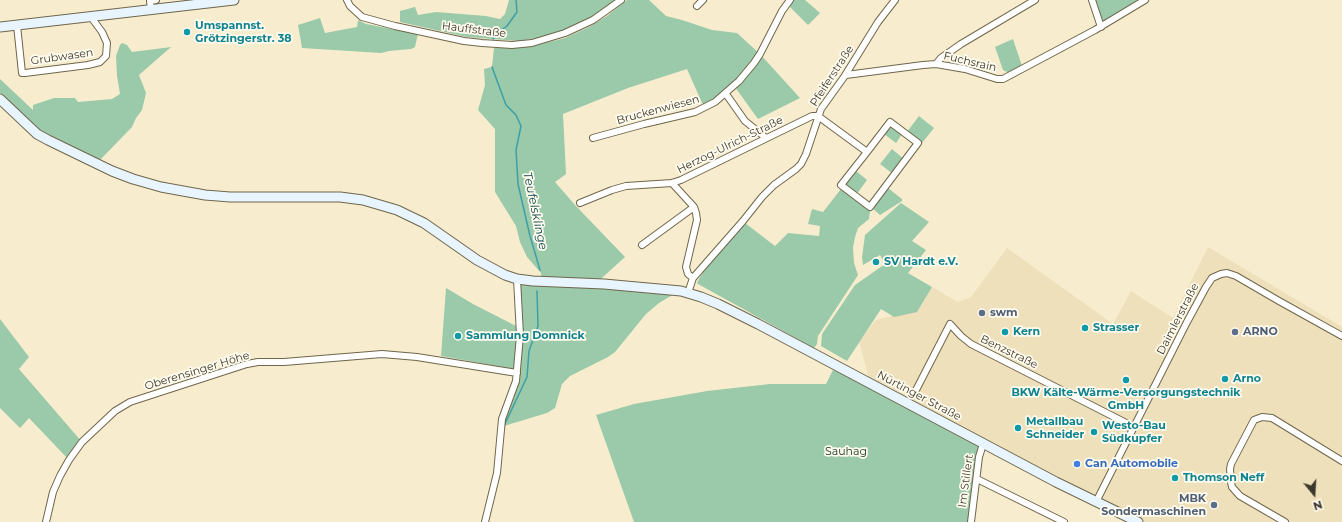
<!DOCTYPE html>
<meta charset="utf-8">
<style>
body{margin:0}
#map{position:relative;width:1342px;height:522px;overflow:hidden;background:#f7edce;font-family:Montserrat,sans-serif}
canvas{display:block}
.north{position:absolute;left:1294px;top:474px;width:40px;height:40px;-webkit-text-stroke:3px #fffbee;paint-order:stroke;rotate:162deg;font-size:11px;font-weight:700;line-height:16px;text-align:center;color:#3c382c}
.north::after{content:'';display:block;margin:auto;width:14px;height:18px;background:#3c382c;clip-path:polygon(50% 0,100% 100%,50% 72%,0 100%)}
</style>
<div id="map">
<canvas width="1342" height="522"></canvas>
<div class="north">N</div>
</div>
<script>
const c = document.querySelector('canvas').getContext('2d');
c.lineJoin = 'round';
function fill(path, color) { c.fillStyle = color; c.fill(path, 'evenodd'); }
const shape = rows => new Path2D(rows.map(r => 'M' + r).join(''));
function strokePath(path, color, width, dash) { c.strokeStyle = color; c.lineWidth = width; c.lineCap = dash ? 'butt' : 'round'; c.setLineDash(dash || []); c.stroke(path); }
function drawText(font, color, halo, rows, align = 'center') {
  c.font = font + ' Montserrat,sans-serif'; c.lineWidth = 3.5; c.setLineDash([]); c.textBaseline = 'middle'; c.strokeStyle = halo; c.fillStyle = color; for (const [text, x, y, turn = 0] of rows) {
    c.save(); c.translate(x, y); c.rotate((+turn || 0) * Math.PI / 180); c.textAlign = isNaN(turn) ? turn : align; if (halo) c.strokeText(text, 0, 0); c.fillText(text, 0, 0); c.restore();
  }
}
fill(shape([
 [1208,247,1342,327,1342,522,1138,522,869,379,859,341,876,320,919,309,932,287,958,302,971,297,1007,248,1113,324,1131,291,1173,318]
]), '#ede0ba');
fill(shape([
 [509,0,616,0,604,10,587,20,566,30,543,37,519,41,467,37,400,22,400,11,415,7,418,15,436,12,486,16,500,19,505,14],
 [627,0,649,0,666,16,682,20,712,30,737,33,760,54,800,98,758,119,732,83,719,95,703,105,687,69,628,88,563,114,566,174,555,182,575,205,625,257,593,286,674,294,659,303,646,314,615,352,608,357,570,376,562,384,555,408,547,413,504,426,502,425,518,373,520,283,542,285,541,273,527,257,520,242,516,226,495,192,495,129,478,110,485,85,484,69,492,67,494,48,533,46,565,38,589,27,607,16],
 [794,0,805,0,820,13,808,25,789,6],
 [1095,0,1138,0,1103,22],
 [320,18,325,33,357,27,358,20,366,24,418,34,415,47,411,49,389,51,381,53,302,48,298,25],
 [1013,39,1022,66,1009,73,1003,70,995,47],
 [122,43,127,45,132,52,171,47,139,75,146,93,142,110,136,118,132,127,100,160,41,131,0,93,0,79,33,110,33,105,54,98,75,98,78,102,112,99,120,94,117,76,116,56,120,45],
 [919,116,934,128,922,143,907,132],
 [890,127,893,127,902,134,896,143,884,134,887,129],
 [892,149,904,159,893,174,880,164],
 [855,170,867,180,856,195,846,185,846,183],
 [888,188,902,199,902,201,880,215,872,208],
 [841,189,870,211,869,219,858,228,855,237,853,248,854,263,858,275,818,336,817,344,814,348,698,284,697,283,700,277,710,263,745,223,775,246,788,233,819,236,820,226,808,224,812,209,823,212],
 [901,203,929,222,912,241,926,250,908,273,932,287,917,312,894,317,881,309,847,361,821,346,822,334,855,285,885,264,880,255,863,265,862,257,865,235],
 [446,288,473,304,518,327,514,369,441,356],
 [0,319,29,357,19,369,82,442,69,460,29,418,20,428,0,408],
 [833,370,873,386,983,444,971,522,634,522,596,415,634,404,707,391,770,384,826,384]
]), '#9acaa9');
strokePath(shape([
 [493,39,497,33,507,26,517,12,516,0],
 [492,67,506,105,516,115,521,126,516,150,518,184,530,236,540,270],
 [504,426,527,377,529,351,538,326,537,291]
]), '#3d9fa7', 1.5);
const minor = shape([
 [347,0,350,6,362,17,395,26,464,41,482,43,512,45,532,43,565,33,593,20,621,0],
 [1092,0,1101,27],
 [697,6,703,0],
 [151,10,150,1,156,0],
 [17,25,22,73,25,73,88,65,100,62,106,56,107,43,102,32,91,17],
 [936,64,941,58,961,44,1035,0],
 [846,75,923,65,936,64,965,69,997,79,1003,79,1095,30,1145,0],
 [726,94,745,121,766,138],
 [593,138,644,124,695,112,715,102,739,81,754,63,760,54,782,11,790,0],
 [672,183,694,207,696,213,697,220,686,267,688,274,693,278],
 [580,203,612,190,626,186,672,183,681,180,812,116,818,116,867,152,890,122,918,143,870,207,841,185,867,152],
 [642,245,694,207],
 [688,293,693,278,743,221,762,197,774,185,796,169,801,164,806,154,821,109,844,77,878,22,895,0],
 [914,394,950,324,961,336,971,344,1134,427],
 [977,479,1064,522],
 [1096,502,1187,322,1206,287,1212,278,1221,274,1227,273,1236,276,1279,301,1342,336],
 [46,522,53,492,60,476,69,460,82,442,115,411,130,402,247,364,258,362,284,362,382,354,417,357,517,373],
 [485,522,497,473,502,419,516,381,520,335,517,279],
 [971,522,979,457,983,444],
 [1285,522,1240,496,1232,487,1231,482,1230,469,1231,464,1254,420,1262,417,1272,418,1342,461]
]);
const secondary = shape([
 [0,27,234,0],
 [0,99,37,134,48,140,112,171,133,179,161,187,205,195,230,197,340,197,363,200,397,210,424,223,477,260,505,275,517,279,533,281,604,284,681,291,701,297,718,304,758,324,1056,482,1138,522]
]);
strokePath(minor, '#6f664b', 8);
strokePath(secondary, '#6f664b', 11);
strokePath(minor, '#fff', 6);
strokePath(secondary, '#e8f4fe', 9);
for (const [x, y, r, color] of [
 [187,32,4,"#0f9aa8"],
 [876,262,4,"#0f9aa8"],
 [982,313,4,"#5c6f8a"],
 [1085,328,4,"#0f9aa8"],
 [1005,332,4,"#0f9aa8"],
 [1235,332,4,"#5c6f8a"],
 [458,336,4,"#0f9aa8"],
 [1225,379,4,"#0f9aa8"],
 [1126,380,4,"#0f9aa8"],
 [1018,428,4,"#0f9aa8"],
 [1094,432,4,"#0f9aa8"],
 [1077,464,4,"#3f7fe0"],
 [1175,478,4,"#0f9aa8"],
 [1214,505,4,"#5c6f8a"]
]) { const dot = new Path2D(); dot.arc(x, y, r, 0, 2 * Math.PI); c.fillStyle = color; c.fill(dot); strokePath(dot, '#fffbee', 1.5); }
drawText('bold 11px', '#0d838f', '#fffbee', [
 ["Umspannst.",195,26],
 ["Grötzingerstr. 38",195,39],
 ["SV Hardt e.V.",884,262],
 ["Strasser",1093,328],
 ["Kern",1013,332],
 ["Sammlung Domnick",466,336],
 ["Arno",1233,379],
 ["BKW Kälte-Wärme-Versorgungstechnik",1126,393,"center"],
 ["GmbH",1126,406,"center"],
 ["Metallbau",1026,422],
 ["Schneider",1026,435],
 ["Westo-Bau",1102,426],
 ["Südkupfer",1102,439],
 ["Thomson Neff",1183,478]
], 'left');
drawText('11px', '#3c382c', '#fffbee', [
 ["Hauffstraße",474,30,7],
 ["Grubwasen",62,57,-8],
 ["Fuchsrain",970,62,13],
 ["Pfeiferstraße",832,76,-57],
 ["Bruckenwiesen",658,110,-15],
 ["Herzog-Ulrich-Straße",730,145,-26],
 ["Daimlerstraße",1178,319,-63],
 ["Benzstraße",1009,352,26],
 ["Oberensinger Höhe",197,371,-17],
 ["Nürtinger Straße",919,396,28],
 ["Im Stillert",966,481,-82]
]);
drawText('bold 11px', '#4e5e75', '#fffbee', [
 ["swm",990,313],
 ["ARNO",1243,332],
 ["MBK",1206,499,"right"],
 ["Sondermaschinen",1206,512,"right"]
], 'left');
drawText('11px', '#10331e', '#fffbee', [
 ["Sauhag",846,452]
]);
drawText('bold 11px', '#366cbe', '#fffbee', [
 ["Can Automobile",1085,464]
], 'left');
drawText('italic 12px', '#0d484c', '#fffbee', [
 ["Teufelsklinge",535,211,78]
]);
</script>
